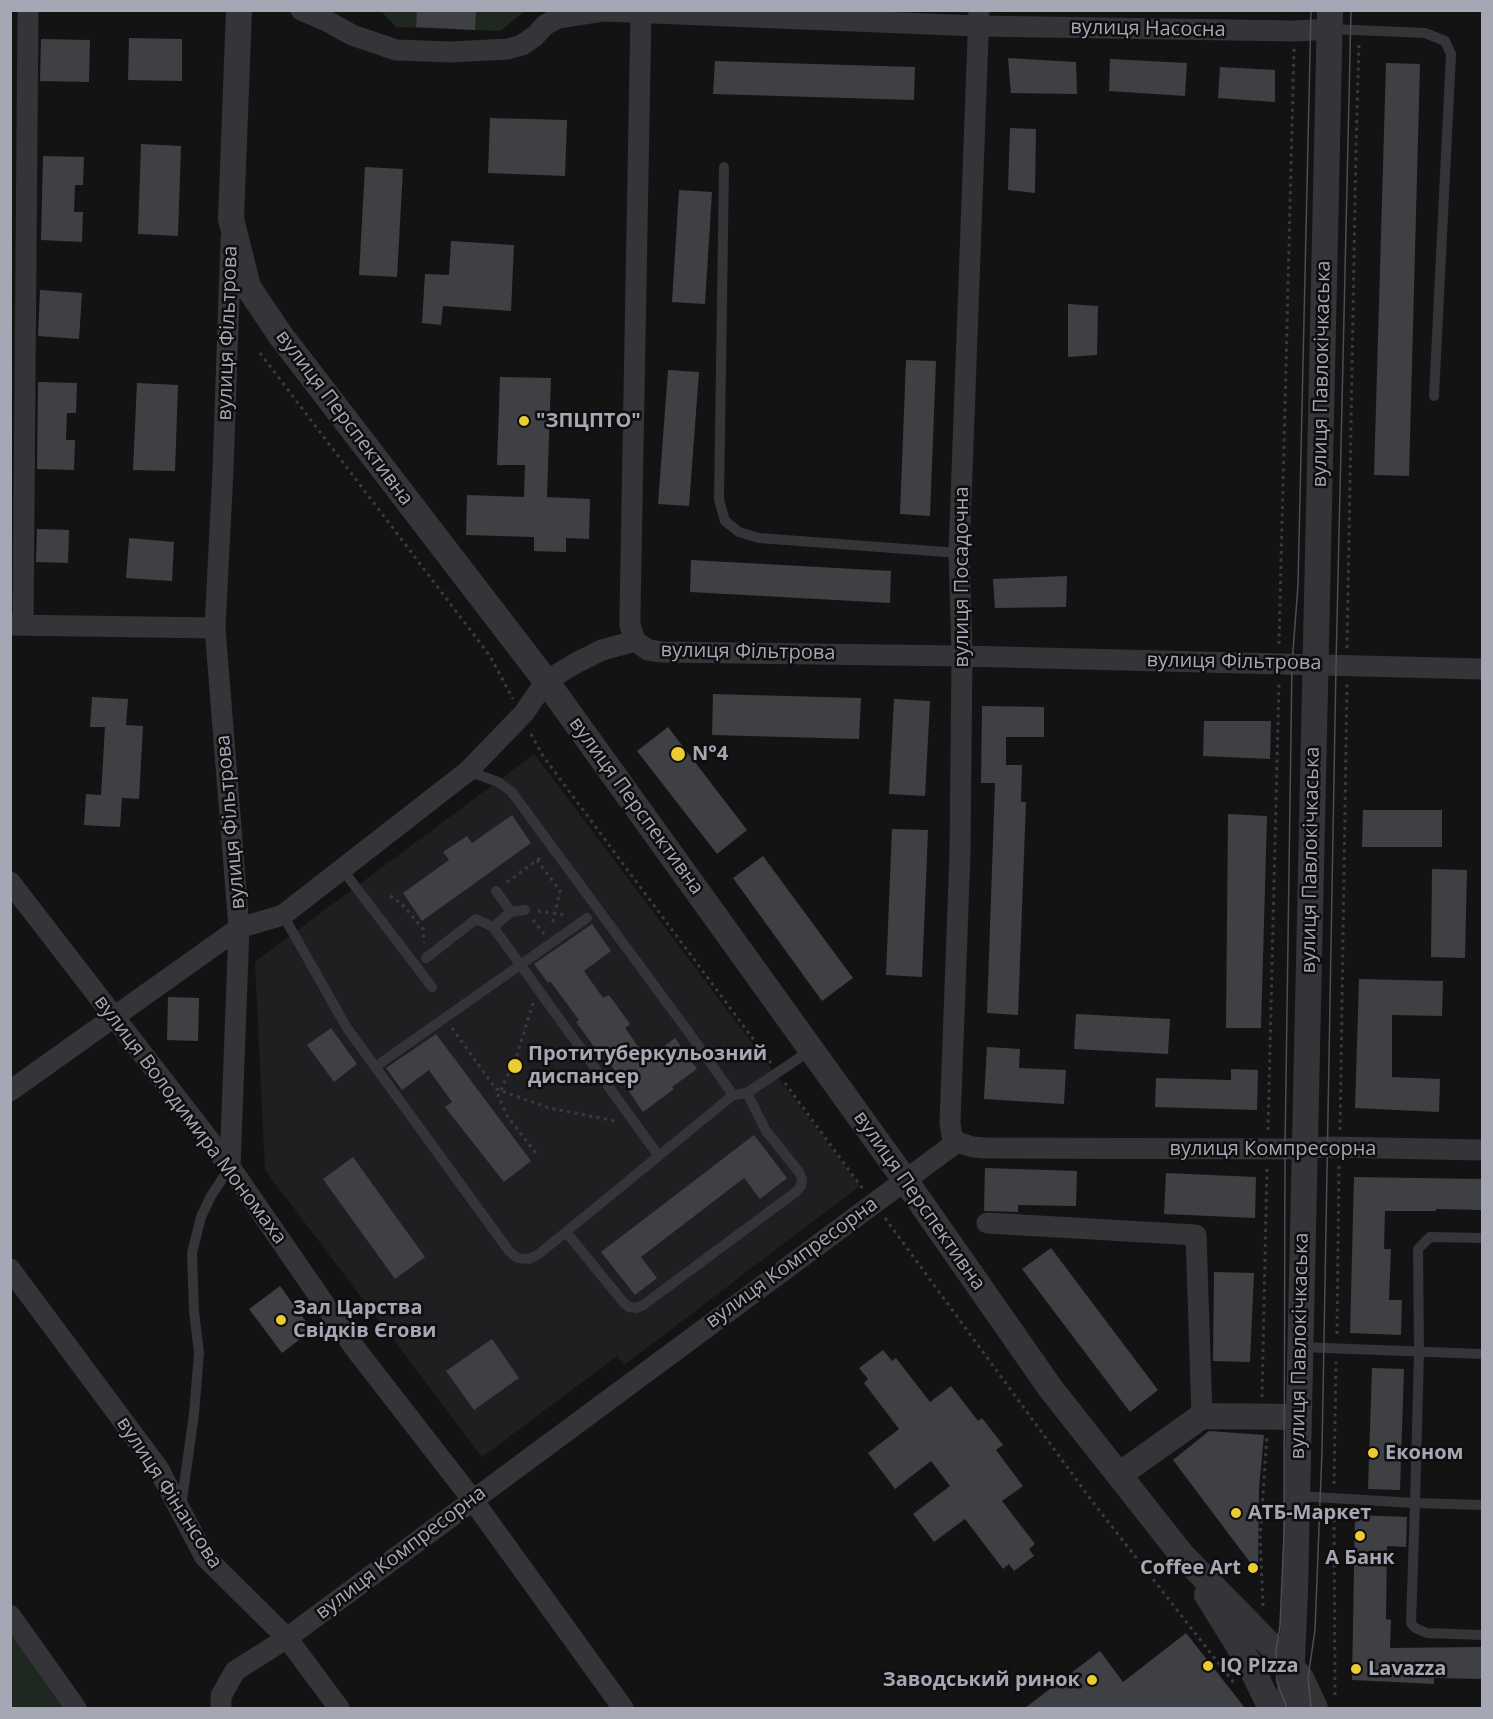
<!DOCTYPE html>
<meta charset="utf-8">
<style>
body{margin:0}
#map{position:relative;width:1493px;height:1719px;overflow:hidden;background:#131314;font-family:"Open Sans",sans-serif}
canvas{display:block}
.frame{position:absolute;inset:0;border:12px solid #a5a7b4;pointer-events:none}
</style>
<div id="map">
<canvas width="1493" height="1719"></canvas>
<div class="frame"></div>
</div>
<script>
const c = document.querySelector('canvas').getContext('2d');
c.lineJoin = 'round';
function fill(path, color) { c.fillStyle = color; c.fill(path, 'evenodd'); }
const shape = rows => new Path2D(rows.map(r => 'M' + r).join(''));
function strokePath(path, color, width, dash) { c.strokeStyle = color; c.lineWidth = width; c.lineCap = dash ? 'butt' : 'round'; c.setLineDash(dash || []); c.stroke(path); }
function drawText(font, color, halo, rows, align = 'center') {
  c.font = font + ' "Open Sans",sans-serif'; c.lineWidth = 5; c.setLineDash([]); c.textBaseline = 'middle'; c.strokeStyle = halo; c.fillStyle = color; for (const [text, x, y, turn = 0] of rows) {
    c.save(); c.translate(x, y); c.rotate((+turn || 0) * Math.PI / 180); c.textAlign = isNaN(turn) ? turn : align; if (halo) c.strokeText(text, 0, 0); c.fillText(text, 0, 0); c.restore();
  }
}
fill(shape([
 [534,754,860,1186,624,1365,617,1356,482,1457,265,1170,255,962]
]), '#1f1f21');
fill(shape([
 [381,11,525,11,500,31,396,27],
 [11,1631,65,1708,11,1708]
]), '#1f2721');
fill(shape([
 [417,10,476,10,475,30,416,27],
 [129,38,182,39,182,81,128,80],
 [41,39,90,40,89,82,40,81],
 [1008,58,1076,62,1077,94,1011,93],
 [1110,59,1187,63,1185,96,1109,91],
 [715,61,915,67,914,100,713,94],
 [1386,63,1420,64,1409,476,1374,475],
 [1220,67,1275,70,1275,102,1218,98],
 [490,118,567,120,565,176,488,173],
 [1010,128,1036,129,1035,193,1008,190],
 [141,144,181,146,178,236,138,234],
 [43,156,84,157,83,185,75,185,74,212,83,212,82,242,41,240],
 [365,167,403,169,397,277,359,275],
 [679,190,712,192,705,304,672,302],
 [451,241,514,245,511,311,443,306,441,325,422,323,425,274,449,275],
 [40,290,82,293,79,339,38,336],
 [1068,304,1098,306,1097,355,1068,357],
 [906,360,936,361,930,516,900,514],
 [668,370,699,372,689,506,658,504],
 [500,377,551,378,547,497,590,499,589,539,566,538,566,552,534,551,534,537,466,535,467,495,524,497,525,465,497,465],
 [38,382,77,383,76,413,67,413,66,440,75,440,74,470,37,469],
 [137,383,178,385,175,471,133,470],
 [37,529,69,530,68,563,36,562],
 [129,538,174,542,172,581,126,578],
 [691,560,891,571,890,603,690,592],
 [1067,576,1066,607,995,608,993,579],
 [713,694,861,698,859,739,712,735],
 [92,697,128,699,126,725,143,726,139,799,122,798,120,827,84,825,86,794,101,795,105,727,90,727],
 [894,699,930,701,925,796,889,794],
 [982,706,1044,707,1044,737,1006,737,1006,765,1022,765,1021,802,1026,802,1018,1015,987,1013,995,783,981,783],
 [1204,721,1271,721,1270,759,1203,756],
 [668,727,747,830,717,854,637,751],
 [1363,810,1442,810,1442,847,1362,847],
 [1228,814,1267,816,1261,1028,1226,1028],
 [512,815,531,843,422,921,403,893,449,860,443,852,467,836,472,843],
 [892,829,928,830,922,977,886,975],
 [763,856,853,978,822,1001,733,878],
 [1432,869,1467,870,1465,958,1431,957],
 [592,924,611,951,584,971,603,998,609,995,630,1024,625,1028,647,1059,675,1038,697,1069,672,1087,674,1089,643,1112,600,1049,597,1051,576,1022,579,1020,550,981,548,983,534,964],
 [1359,979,1443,981,1442,1016,1392,1015,1392,1077,1440,1079,1439,1112,1355,1108],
 [168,997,199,998,198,1041,167,1040],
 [1076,1014,1170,1019,1168,1054,1074,1049],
 [331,1028,357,1064,334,1082,307,1045],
 [436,1034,531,1161,504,1182,445,1107,452,1102,429,1070,402,1090,386,1068],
 [987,1047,1020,1049,1019,1068,1066,1070,1064,1104,984,1099],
 [1231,1069,1258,1070,1257,1110,1155,1107,1156,1078,1231,1080],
 [754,1135,787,1178,760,1199,744,1178,641,1257,657,1278,635,1295,601,1252],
 [353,1157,425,1257,395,1279,323,1179],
 [985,1168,1077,1171,1076,1206,1018,1205,1018,1212,984,1211],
 [1166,1173,1256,1177,1255,1218,1164,1214],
 [1354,1177,1482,1179,1482,1210,1436,1209,1436,1211,1385,1211,1384,1249,1391,1249,1389,1300,1402,1300,1401,1335,1350,1333],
 [1051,1248,1158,1390,1130,1412,1022,1269],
 [1214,1272,1254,1273,1250,1362,1213,1361],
 [280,1286,312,1330,282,1353,249,1309],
 [492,1339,519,1378,474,1410,446,1371],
 [883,1350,892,1361,896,1358,930,1402,951,1386,978,1421,982,1418,1003,1445,996,1450,1023,1486,1002,1501,1035,1544,1029,1549,1034,1556,1014,1571,1009,1564,1003,1569,965,1519,934,1542,913,1514,950,1486,931,1461,895,1489,868,1453,899,1429,864,1383,868,1379,859,1368],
 [1372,1368,1404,1369,1400,1490,1368,1489],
 [1209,1431,1264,1435,1259,1488,1258,1573,1173,1460],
 [1355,1515,1407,1517,1406,1547,1387,1546,1386,1619,1391,1620,1390,1648,1482,1647,1482,1679,1434,1678,1434,1684,1352,1680],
 [1186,1633,1245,1708,1025,1708,1100,1651,1123,1682]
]), '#3f4044');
strokePath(shape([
 [260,353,490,656,513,699],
 [1279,644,1294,48],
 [1347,648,1356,147,1359,42],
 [531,734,543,756,771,1063],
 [537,860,560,891,552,925],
 [507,882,543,856],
 [390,896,401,903,423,929,424,943],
 [538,911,567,915],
 [533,920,544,934],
 [533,1003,517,1055,498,1096,508,1117,538,1156],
 [452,1028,496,1089,549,1108,616,1121],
 [785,1083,863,1189],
 [1268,1130,1279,681],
 [1340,1130,1347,684],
 [885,1218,1092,1501,1234,1683],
 [1337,1334,1339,1164],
 [1262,1397,1267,1167],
 [1334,1484,1336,1362],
 [1334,1512,1335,1697],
 [1263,1606,1260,1538,1267,1436]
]), '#3a3b40', 3, [3, 4.5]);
strokePath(shape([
 [1330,29,1425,33,1445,41,1451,54,1434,396],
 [724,167,719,500,725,521,739,532,759,538,959,553],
 [468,771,498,782,511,791,687,1030,733,1095,747,1093,811,1050],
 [342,869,432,987],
 [496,891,511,912],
 [283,915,347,1028,509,1251,517,1258,529,1259,539,1254,733,1095],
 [493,927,511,912,525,910],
 [426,958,476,919,493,927,658,1155],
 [375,1067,587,918],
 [566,1232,624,1303,629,1307,636,1308,642,1306,797,1191,801,1186,802,1179,799,1172,766,1131,747,1093],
 [1482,1238,1430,1237,1418,1249,1419,1352,1415,1503,1482,1505],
 [1300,1347,1482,1354],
 [1297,1496,1415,1503,1411,1623,1415,1628,1427,1633,1482,1635],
 [181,1507,194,1414,199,1353,194,1311,192,1253,201,1217,211,1196,230,1167]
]), '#343439', 10);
strokePath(shape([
 [301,10,327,21,352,35,396,50,451,52,508,49,522,45,535,36,545,25,558,18,603,11,978,26,1295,31,1330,29],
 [231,239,223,470,215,628,239,928,283,915,468,771,524,713,546,681,576,663,602,650,635,641,648,650,662,652,962,656,1482,669],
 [10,625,215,628],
 [23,625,28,10],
 [635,641,630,625,630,614,641,10],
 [10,882,230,1167,354,1347,472,1499,623,1708],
 [10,1091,239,928],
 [957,1142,952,1136,950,1123,960,853,962,656,959,553,979,10],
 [230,1167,239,928],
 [987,1223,1196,1235,1202,1416],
 [10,1269,158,1468,205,1557,287,1638,339,1708],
 [10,1615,76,1708],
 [221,1708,221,1696,235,1671,287,1638,957,1142,973,1147,985,1148,1285,1149,1328,1147,1482,1150]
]), '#343439', 21);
strokePath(shape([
 [239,10,231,219,248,287,281,336,546,681,905,1180,1051,1389,1182,1555,1291,1666,1301,1678,1315,1708],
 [1119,1475,1202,1416,1298,1417],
 [1207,1595,1248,1661,1271,1708],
 [1288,1708,1291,1682,1295,1592,1330,10]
]), '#343439', 26);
strokePath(shape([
 [1287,1708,1277,1682,1276,1650,1280,1626,1284,1534,1285,1149,1292,664,1298,585,1311,10],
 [1311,1708,1308,1678,1315,1630,1322,1451,1336,665,1351,10]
]), '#4d4d54', 1.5);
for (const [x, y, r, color] of [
 [524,421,6,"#eccc33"],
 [678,754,8,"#eccc33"],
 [515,1066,8,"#eccc33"],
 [281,1320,6,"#eccc33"],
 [1373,1453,6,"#eccc33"],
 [1236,1513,6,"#eccc33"],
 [1360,1536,6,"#eccc33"],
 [1253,1568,6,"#eccc33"],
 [1208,1666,6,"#eccc33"],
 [1356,1669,6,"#eccc33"],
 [1092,1680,6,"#eccc33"]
]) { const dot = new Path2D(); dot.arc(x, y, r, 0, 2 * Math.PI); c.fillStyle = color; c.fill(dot); strokePath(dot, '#0e0e0f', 2); }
drawText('20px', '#a5a7b4', '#0e0e0f', [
 ["вулиця Насосна",1148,29,1],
 ["вулиця Фільтрова",228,333,-88],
 ["вулиця Павлокічкаська",1322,374,-89],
 ["вулиця Перспективна",344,418,53],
 ["вулиця Посадочна",962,577,-90],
 ["вулиця Фільтрова",748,652,1],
 ["вулиця Фільтрова",1234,662,1],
 ["вулиця Перспективна",636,806,54],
 ["вулиця Фільтрова",231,822,-95],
 ["вулиця Павлокічкаська",1311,860,-89],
 ["вулиця Володимира Мономаха",190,1120,53],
 ["вулиця Компресорна",1273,1149],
 ["вулиця Перспективна",919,1201,55],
 ["вулиця Компресорна",792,1263,-36],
 ["вулиця Павлокічкаська",1300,1346,-89],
 ["вулиця Фінансова",169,1493,57],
 ["вулиця Компресорна",401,1553,-37]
]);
drawText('bold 20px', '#a5a7b4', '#0e0e0f', [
 ["\"ЗПЦПТО\"",536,421],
 ["N°4",692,754],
 ["Протитуберкульозний",528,1054],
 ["диспансер",528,1077],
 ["Зал Царства",293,1308],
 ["Свідків Єгови",293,1331],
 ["Економ",1385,1453],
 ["АТБ-Маркет",1248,1513],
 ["А Банк",1360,1558,"center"],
 ["Coffee Art",1241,1568,"right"],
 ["IQ PIzza",1220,1666],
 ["Lavazza",1368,1669],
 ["Заводський ринок",1080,1680,"right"]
], 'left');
</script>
